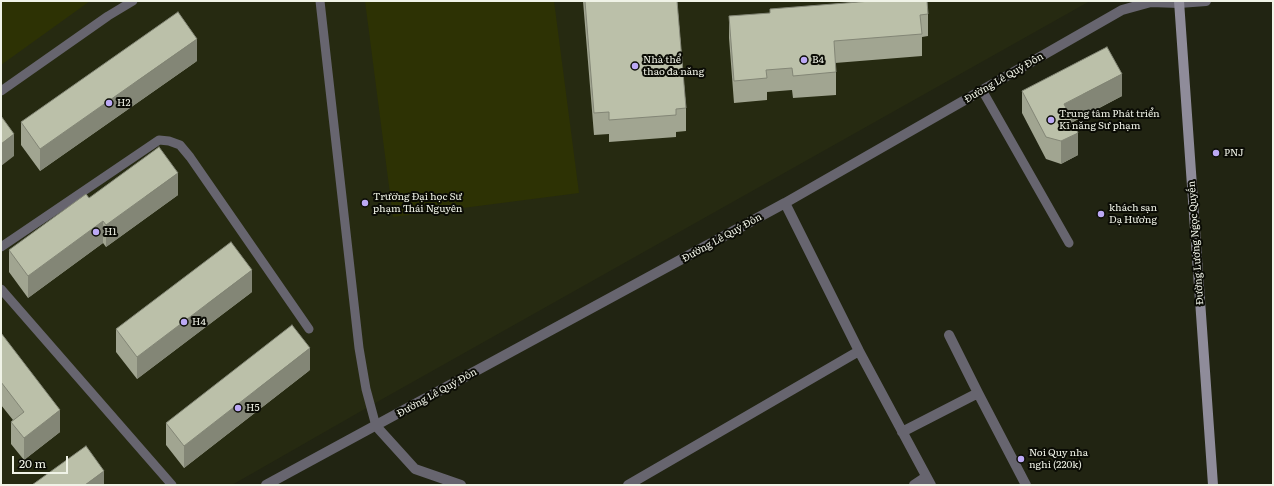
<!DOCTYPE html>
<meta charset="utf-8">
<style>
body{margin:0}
#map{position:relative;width:1274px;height:486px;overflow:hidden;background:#212412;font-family:Literata,serif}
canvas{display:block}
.frame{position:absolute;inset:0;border:2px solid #f0f3e7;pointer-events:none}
.scale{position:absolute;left:12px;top:456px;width:56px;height:18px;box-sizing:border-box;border:2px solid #f0f3e7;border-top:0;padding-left:5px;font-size:12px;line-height:14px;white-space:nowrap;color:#f0f3e7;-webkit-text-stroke:3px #0b0c05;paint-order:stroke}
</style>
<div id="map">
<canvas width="1274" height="486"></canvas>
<div class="frame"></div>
<div class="scale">20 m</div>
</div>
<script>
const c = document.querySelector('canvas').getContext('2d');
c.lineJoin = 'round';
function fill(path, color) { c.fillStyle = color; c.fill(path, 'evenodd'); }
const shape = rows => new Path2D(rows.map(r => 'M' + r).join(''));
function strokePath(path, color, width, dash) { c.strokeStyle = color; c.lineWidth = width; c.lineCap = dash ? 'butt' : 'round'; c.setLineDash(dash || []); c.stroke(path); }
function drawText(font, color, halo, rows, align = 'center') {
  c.font = font + ' Literata,serif'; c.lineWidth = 4; c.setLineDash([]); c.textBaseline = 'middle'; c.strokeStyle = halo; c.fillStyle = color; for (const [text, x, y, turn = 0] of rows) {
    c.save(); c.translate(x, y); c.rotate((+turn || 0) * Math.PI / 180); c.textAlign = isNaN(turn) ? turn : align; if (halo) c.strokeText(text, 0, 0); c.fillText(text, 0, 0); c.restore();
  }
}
fill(shape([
 [1,1,1090,1,370,406,232,485,1,485]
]), '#262a11');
fill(shape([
 [1,1,90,1,1,65],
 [365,1,554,1,579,193,393,217]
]), '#2d3204');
strokePath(shape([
 [320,1,359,348,366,389,376,426],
 [982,90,1069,243],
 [1,91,108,16,133,1],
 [1,247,159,140,169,141,180,145,190,157,309,329],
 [1,289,172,485]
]), '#67656f', 9);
strokePath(shape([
 [785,203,859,351,931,485],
 [949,335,978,393,1026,485],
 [376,426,415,469,461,485],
 [902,432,978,393],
 [266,485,785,203,1122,10,1151,2,1179,3,1206,1],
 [628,485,859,351],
 [914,485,926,477]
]), '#67656f', 10);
strokePath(shape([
 [1179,1,1213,485]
]), '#8f8c9a', 10);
fill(shape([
 [583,1,677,1,686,108,686,131,676,132,676,137,609,142,609,134,594,135],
 [928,14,928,36,922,37,922,56,835,63,836,72,836,95,793,98,792,90,767,92,767,100,734,103,729,38,729,16],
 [197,61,40,171,21,145,21,122],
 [1022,91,1122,96,1073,122,1078,155,1061,164,1046,159,1022,113],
 [178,195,106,247,103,243,28,298,9,272,9,250,89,198],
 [252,292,137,379,116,352,116,329],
 [1,333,60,432,24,460,11,444,11,422,13,420,1,405],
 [310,370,184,468,166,445,166,423]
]), '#a1a591');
fill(shape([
 [197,39,197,61,40,171,40,149],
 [1122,74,1122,96,1064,126,1064,104],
 [1078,133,1078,155,1061,164,1061,141],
 [14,134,14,156,1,166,1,144],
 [178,173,178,195,106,247,106,225],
 [103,221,103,243,28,298,28,276],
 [252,270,252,292,137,379,137,357],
 [310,348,310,370,184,468,184,446],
 [60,410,60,432,24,460,24,438],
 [104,471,104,485,85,485]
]), '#838676');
const building = shape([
 [585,1,677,1,686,108,676,109,676,115,609,120,609,112,594,113,585,1],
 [871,1,927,1,928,14,920,15,922,34,834,41,836,72,793,76,792,68,766,70,767,78,734,81,729,16,770,13,770,9,871,1],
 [178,12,197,39,40,149,21,122,178,12],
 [1107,47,1122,74,1064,104,1078,133,1061,141,1046,137,1022,91,1107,47],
 [1,116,14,134,1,144,1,116],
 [159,147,178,173,106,225,103,221,28,276,9,250,86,194,89,198,159,147],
 [231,242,252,270,137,357,116,329,231,242],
 [292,325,310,348,184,446,166,423,292,325],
 [1,333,60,410,24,438,11,422,24,412,1,382,1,333],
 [86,446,104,471,85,485,32,485,86,446]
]);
fill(building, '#bbc0a9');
strokePath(building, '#838676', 1);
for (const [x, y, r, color] of [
 [804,60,4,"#bca9f5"],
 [635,66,4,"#bca9f5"],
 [109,103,4,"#bca9f5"],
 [1051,120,4,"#bca9f5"],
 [1216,153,4,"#bca9f5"],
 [365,203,4,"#bca9f5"],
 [1101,214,4,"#bca9f5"],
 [96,232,4,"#bca9f5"],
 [184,322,4,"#bca9f5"],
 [238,408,4,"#bca9f5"],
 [1021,459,4,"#bca9f5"]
]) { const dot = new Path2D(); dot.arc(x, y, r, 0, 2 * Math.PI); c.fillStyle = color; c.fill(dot); strokePath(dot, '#0b0c05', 1.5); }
drawText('10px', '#f0f3e7', '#0b0c05', [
 ["Nhà thể",643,60],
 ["thao đa năng",643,72],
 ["B4",812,60],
 ["H2",117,103],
 ["Trung tâm Phát triển",1059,114],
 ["Kĩ năng Sư phạm",1059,126],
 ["PNJ",1224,153],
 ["Trường Đại học Sư",373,197],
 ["phạm Thái Nguyên",373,209],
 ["khách sạn",1109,208],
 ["Dạ Hương",1109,220],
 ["H1",104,232],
 ["H4",192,322],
 ["H5",246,408],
 ["Noi Quy nha",1029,453],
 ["nghi (220k)",1029,465]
], 'left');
drawText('10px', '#f0f3e7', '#0b0c05', [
 ["Đường Lê Quý Đôn",1004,78,-30],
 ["Đường Lê Quý Đôn",722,238,-29],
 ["Đường Lương Ngọc Quyến",1196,243,-94],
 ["Đường Lê Quý Đôn",437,393,-29]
]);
</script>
